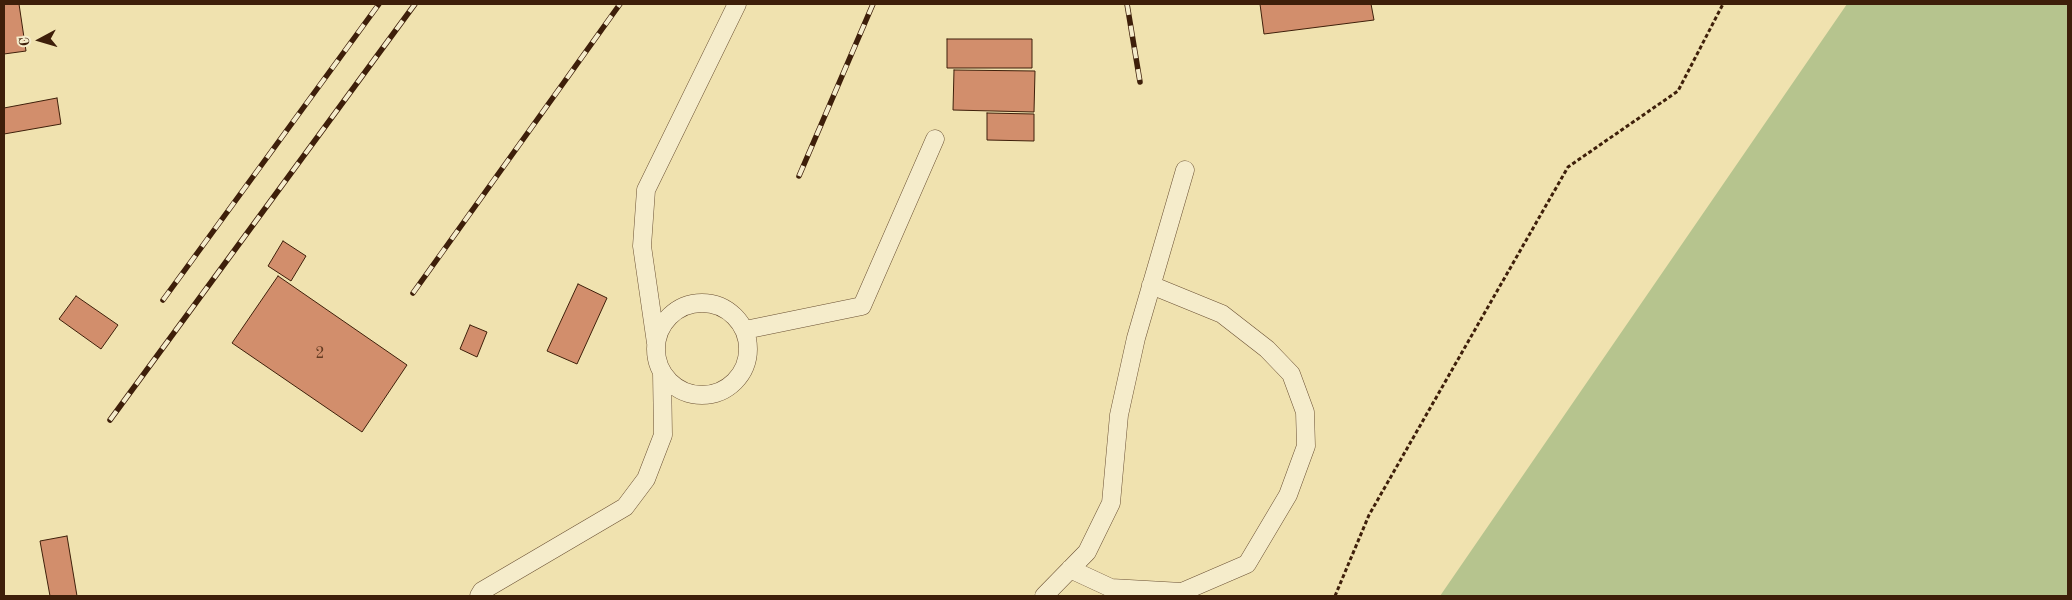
<!DOCTYPE html>
<meta charset="utf-8">
<style>
body{margin:0}
#map{position:relative;width:2072px;height:600px;overflow:hidden;background:#f0e2af;font-family:"Old Standard TT",serif}
canvas{display:block}
.frame{position:absolute;inset:0;border:5px solid #3e1f0a;pointer-events:none}
.north{position:absolute;left:15px;top:15px;width:50px;height:50px;-webkit-text-stroke:4px #f5eccb;paint-order:stroke;rotate:264deg;font-size:14px;font-weight:700;line-height:20px;text-align:center;color:#3e1f0a}
.north::after{content:'';display:block;margin:auto;width:18px;height:22px;background:#3e1f0a;clip-path:polygon(50% 0,100% 100%,50% 72%,0 100%)}
</style>
<div id="map">
<canvas width="2072" height="600"></canvas>
<div class="frame"></div>
<div class="north">С</div>
</div>
<script>
const c = document.querySelector('canvas').getContext('2d');
c.lineJoin = 'round';
function fill(path, color) { c.fillStyle = color; c.fill(path, 'evenodd'); }
const shape = rows => new Path2D(rows.map(r => 'M' + r).join(''));
function strokePath(path, color, width, dash) { c.strokeStyle = color; c.lineWidth = width; c.lineCap = dash ? 'butt' : 'round'; c.setLineDash(dash || []); c.stroke(path); }
function drawText(font, color, halo, rows, align = 'center') {
  c.font = font + ' "Old Standard TT",serif'; c.lineWidth = 4.5; c.setLineDash([]); c.textBaseline = 'middle'; c.strokeStyle = halo; c.fillStyle = color; for (const [text, x, y, turn = 0] of rows) {
    c.save(); c.translate(x, y); c.rotate((+turn || 0) * Math.PI / 180); c.textAlign = isNaN(turn) ? turn : align; if (halo) c.strokeText(text, 0, 0); c.fillText(text, 0, 0); c.restore();
  }
}
fill(shape([
 [1847,4,2068,4,2068,596,1440,596]
]), '#b6c48e');
const building = shape([
 [4,4,19,4,26,51,4,54,4,4],
 [1260,4,1371,4,1374,20,1264,34,1260,4],
 [947,39,1032,39,1032,68,947,68,947,39],
 [954,70,1035,71,1034,112,953,110,954,70],
 [57,98,61,124,4,134,4,108,57,98],
 [987,113,1034,114,1034,141,987,140,987,113],
 [283,241,306,256,291,281,268,266,283,241],
 [278,276,407,365,362,432,232,343,278,276],
 [578,284,607,298,577,364,547,351,578,284],
 [76,296,118,325,101,349,59,319,76,296],
 [470,325,487,332,477,357,460,349,470,325],
 [67,536,77,596,50,596,40,541,67,536]
]);
fill(building, '#d28e6c');
strokePath(building, '#3e1f0a', 1);
const service = shape([
 '656 349a46 46 0 1 1 92 0a46 46 0 1 1-92 0Z',
 [745,330,862,306,935,139],
 [656,343,642,246,646,190,737,4],
 [1070,569,1111,588,1182,592,1247,564,1288,495,1306,446,1305,412,1291,374,1267,349,1222,314,1151,285],
 [479,596,482,591,625,507,646,479,663,435,662,372],
 [1044,596,1087,552,1111,503,1119,415,1136,338,1185,170]
]);
strokePath(service, '#6a5033', 19);
strokePath(shape([
 [1335,596,1369,515,1568,167,1678,91,1723,4]
]), '#3e1f0a', 3, [4, 2.5]);
strokePath(service, '#f5eccb', 18);
const rail = shape([
 [1127,4,1140,82],
 [799,176,873,4],
 [413,293,620,4],
 [163,300,379,4],
 [110,420,415,4]
]);
strokePath(rail, '#3e1f0a', 5.5);
strokePath(rail, '#f5eccb', 4, [11]);
drawText('16px', '#633b22', null, [
 ["2",320,354]
]);
</script>
